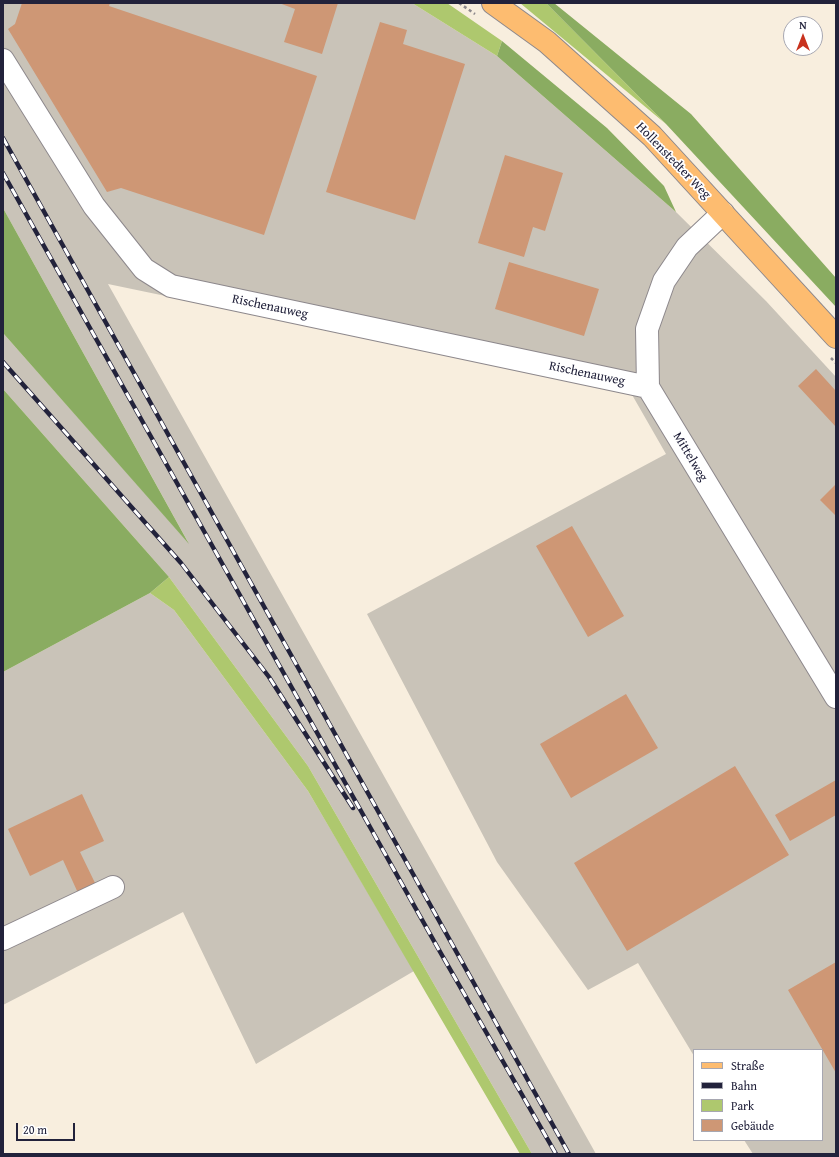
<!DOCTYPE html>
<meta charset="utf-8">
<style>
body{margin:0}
#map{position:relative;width:839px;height:1157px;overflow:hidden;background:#f8eede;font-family:"Gentium Book Plus",serif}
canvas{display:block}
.frame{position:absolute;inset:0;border:4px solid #22223b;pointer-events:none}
.legend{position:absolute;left:693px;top:1049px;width:130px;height:92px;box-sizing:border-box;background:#fff;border:1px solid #a7a7b1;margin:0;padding:5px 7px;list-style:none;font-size:12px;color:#22223b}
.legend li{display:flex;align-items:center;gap:8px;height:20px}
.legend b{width:20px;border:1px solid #a7a7b1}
.north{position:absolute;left:783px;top:16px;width:40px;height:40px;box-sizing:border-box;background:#fff;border:1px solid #a7a7b1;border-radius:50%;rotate:0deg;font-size:11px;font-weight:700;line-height:16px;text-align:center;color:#22223b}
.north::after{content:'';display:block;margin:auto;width:14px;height:18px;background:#c8321e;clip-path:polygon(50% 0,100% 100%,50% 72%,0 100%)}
.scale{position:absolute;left:16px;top:1123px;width:59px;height:18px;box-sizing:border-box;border:2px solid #22223b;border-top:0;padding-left:5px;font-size:12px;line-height:14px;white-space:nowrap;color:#22223b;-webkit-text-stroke:3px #fff;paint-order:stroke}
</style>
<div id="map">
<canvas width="839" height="1157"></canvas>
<div class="frame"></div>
<ul class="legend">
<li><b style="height:5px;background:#fdbc70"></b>Straße</li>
<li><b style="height:5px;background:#22223b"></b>Bahn</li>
<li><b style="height:11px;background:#aec86e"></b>Park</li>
<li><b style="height:11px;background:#ce9775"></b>Gebäude</li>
</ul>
<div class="north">N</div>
<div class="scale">20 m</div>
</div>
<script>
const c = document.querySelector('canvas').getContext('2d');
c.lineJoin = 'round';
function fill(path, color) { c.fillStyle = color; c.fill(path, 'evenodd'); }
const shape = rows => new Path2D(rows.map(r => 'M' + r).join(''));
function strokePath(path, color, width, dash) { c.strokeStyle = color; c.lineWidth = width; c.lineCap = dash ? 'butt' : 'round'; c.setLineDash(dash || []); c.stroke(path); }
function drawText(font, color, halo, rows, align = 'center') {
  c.font = font + ' "Gentium Book Plus",serif'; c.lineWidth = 3.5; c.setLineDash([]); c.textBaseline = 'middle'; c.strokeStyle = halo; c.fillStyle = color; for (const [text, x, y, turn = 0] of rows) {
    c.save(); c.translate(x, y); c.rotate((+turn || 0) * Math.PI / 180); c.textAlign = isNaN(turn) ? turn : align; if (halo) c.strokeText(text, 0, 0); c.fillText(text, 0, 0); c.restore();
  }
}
fill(shape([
 [3,3,412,3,497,56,676,212,766,301,836,377,836,1154,753,1154,744,1140,822,1140,822,1050,694,1050,694,1056,638,963,588,990,497,862,367,614,666,454,631,393,108,284,596,1154,532,1154,308,766,169,577,3,389,3,333,188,542,3,208],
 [150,593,174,610,308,791,414,971,256,1064,183,912,3,1005,3,672]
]), '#c9c3b8');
fill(shape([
 [412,3,447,3,502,41,497,56],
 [520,3,546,3,666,124],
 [169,577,308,766,532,1154,520,1154,308,791,174,610,150,593]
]), '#aec86e');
fill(shape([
 [546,3,554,3,691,114,836,278,836,307,666,124],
 [502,41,607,128,664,186,676,212,497,56],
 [3,208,189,544,3,333],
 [3,389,169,577,150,593,3,672]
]), '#8aac61');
fill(shape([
 [22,3,110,3,109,6,317,76,264,235,121,188,107,192,8,29,15,24],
 [279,3,338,3,322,54,284,42,295,9],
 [380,22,407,30,403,44,465,64,415,220,326,192],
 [505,155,563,173,545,231,533,227,524,257,478,243],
 [509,262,599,289,584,336,495,309],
 [816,369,836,391,836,427,798,386],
 [836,484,836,516,820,500],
 [572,526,624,616,588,637,536,546],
 [626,694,658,748,571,798,540,744],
 [735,766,789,855,627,951,574,863],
 [836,780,836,815,790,841,775,815],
 [82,794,104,841,80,852,96,885,78,893,63,860,30,876,8,829],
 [836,962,836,1073,788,990]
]), '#ce9775');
const minor = shape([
 [3,60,94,206,144,269,171,286,648,387],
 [723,213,687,247,664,281,647,329,648,387,836,697],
 [3,939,113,887]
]);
const major = shape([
 [493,3,547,42,652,136,836,337]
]);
strokePath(minor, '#8d888c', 24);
strokePath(major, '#8d888c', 24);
strokePath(shape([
 [459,3,475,14],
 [831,358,836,363]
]), '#8d888c', 2.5, [3, 3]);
strokePath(minor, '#fff', 22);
strokePath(major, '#fdbc70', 22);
const rail = shape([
 [3,138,569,1154],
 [3,173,439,950,556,1154],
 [3,362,181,563,269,677,353,808]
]);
strokePath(rail, '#22223b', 4.5);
strokePath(rail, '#fff', 3, [9]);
drawText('13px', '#22223b', '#fff', [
 ["Hollenstedter Weg",673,161,46],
 ["Rischenauweg",270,307,12],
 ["Rischenauweg",587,374,12],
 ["Mittelweg",690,457,59]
]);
</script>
